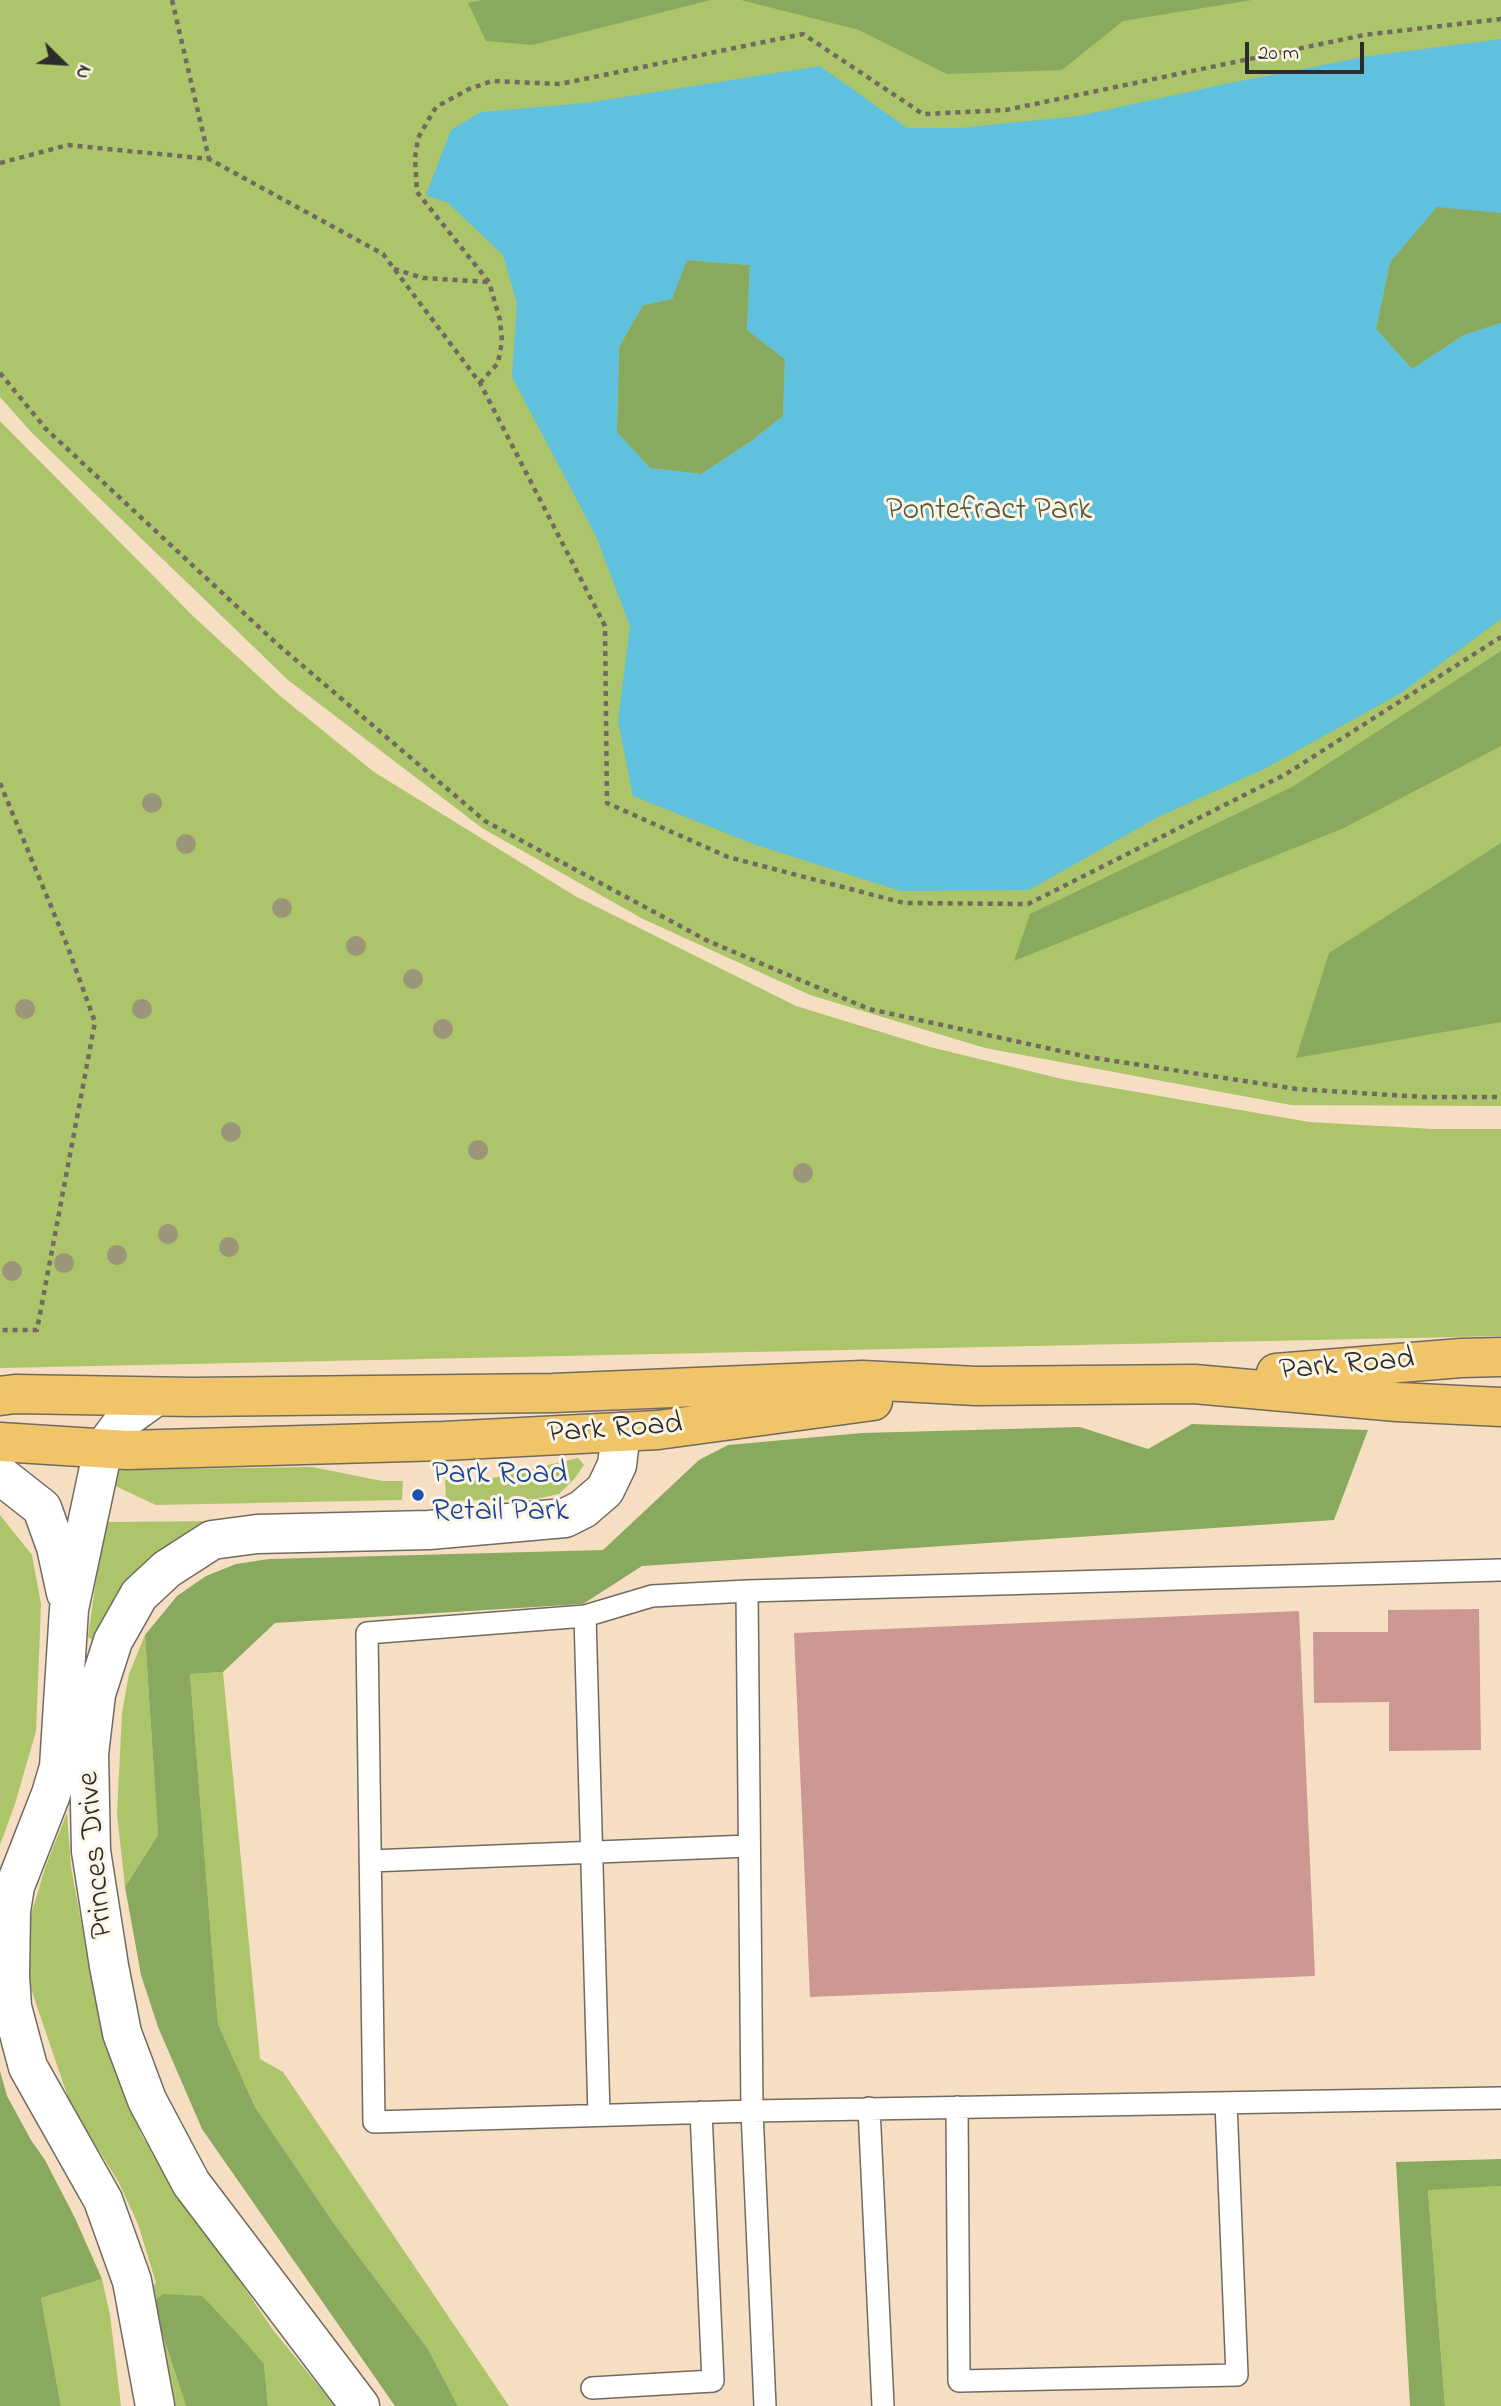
<!DOCTYPE html>
<style>
body{margin:0}
#map{position:relative;width:1501px;height:2406px;overflow:hidden;background:#f5dec2;font-family:"Indie Flower",sans-serif}
canvas{display:block}
.north{position:absolute;left:28px;top:28px;width:70px;height:70px;-webkit-text-stroke:5px #fcf5e5;paint-order:stroke;rotate:114deg;font-size:19px;font-weight:700;line-height:28px;text-align:center;color:#2b2b2b}
.north::after{content:'';display:block;margin:auto;width:24px;height:32px;background:#2b2b2b;clip-path:polygon(50% 0,100% 100%,50% 72%,0 100%)}
.scale{position:absolute;left:1245px;top:42px;width:119px;height:32px;box-sizing:border-box;border:4px solid #2b2b2b;border-top:0;padding-left:9px;font-size:21px;line-height:24px;white-space:nowrap;color:#2b2b2b;-webkit-text-stroke:5px #fcf5e5;paint-order:stroke}
</style>
<div id="map">
<canvas width="1501" height="2406"></canvas>
<div class="north">N</div>
<div class="scale">20 m</div>
</div>
<script>
const c = document.querySelector('canvas').getContext('2d');
c.lineJoin = 'round';
function fill(path, color) { c.fillStyle = color; c.fill(path, 'evenodd'); }
const shape = rows => new Path2D(rows.map(r => 'M' + r).join(''));
function strokePath(path, color, width, dash) { c.strokeStyle = color; c.lineWidth = width; c.lineCap = dash ? 'butt' : 'round'; c.setLineDash(dash || []); c.stroke(path); }
function drawText(font, color, halo, rows, align = 'center') {
  c.font = font + ' "Indie Flower",sans-serif'; c.lineWidth = 6; c.setLineDash([]); c.textBaseline = 'middle'; c.strokeStyle = halo; c.fillStyle = color; for (const [text, x, y, turn = 0] of rows) {
    c.save(); c.translate(x, y); c.rotate((+turn || 0) * Math.PI / 180); c.textAlign = isNaN(turn) ? turn : align; if (halo) c.strokeText(text, 0, 0); c.fillText(text, 0, 0); c.restore();
  }
}
fill(shape([
 [0,0,1501,0,1501,1106,1291,1105,985,1048,810,995,643,919,482,828,288,680,32,433,0,397],
 [0,421,194,617,279,695,374,772,575,896,796,1006,930,1047,1062,1079,1309,1122,1433,1129,1501,1129,1501,1336,0,1368],
 [578,1458,584,1465,575,1478,559,1494,536,1499,446,1501,445,1480,484,1480],
 [312,1467,382,1481,403,1481,402,1500,156,1505,113,1485,117,1470],
 [0,1515,32,1555,41,1604,36,1731,15,1804,0,1845],
 [227,1521,98,1639,92,1640,88,1637,104,1522],
 [145,1635,158,1835,125,1887,117,1814,122,1713,129,1674],
 [223,1672,260,2059,283,2072,509,2406,458,2406,428,2349,335,2225,255,2107,218,2024,190,1674],
 [67,1813,71,1867,102,2036,142,2136,273,2330,335,2406,268,2406,264,2364,152,2303,186,2406,174,2406,145,2305,144,2295,156,2283,138,2224,118,2181,71,2106,30,1986,30,1918,46,1865],
 [1501,2186,1501,2406,1445,2406,1428,2189],
 [102,2279,110,2315,121,2406,61,2406,41,2298]
]), '#acc46a');
fill(shape([
 [482,0,711,0,532,45,486,41,468,3],
 [741,0,1252,0,1123,21,1062,70,947,74,859,30],
 [1437,206,1501,213,1501,323,1464,335,1412,369,1376,329,1390,262],
 [686,260,750,265,747,330,785,359,783,416,750,442,701,474,650,468,617,432,619,347,643,305,672,299],
 [1501,651,1501,746,1344,828,1014,961,1030,914,1292,787],
 [1501,843,1501,1022,1296,1058,1329,953],
 [1192,1424,1368,1430,1334,1520,642,1566,583,1604,275,1623,223,1672,190,1674,218,2024,255,2107,335,2225,428,2349,458,2406,395,2406,202,2129,158,2027,141,1975,125,1887,158,1835,145,1635,177,1596,206,1576,236,1564,269,1559,603,1550,699,1460,728,1445,862,1433,1080,1427,1148,1449],
 [0,2071,7,2096,31,2140,45,2160,75,2218,102,2279,41,2298,61,2406,0,2406],
 [1501,2159,1501,2186,1428,2190,1445,2406,1410,2406,1396,2162],
 [163,2294,202,2296,237,2333,264,2364,268,2406,186,2406,152,2303]
]), '#89aa5e');
fill(shape([
 [1501,39,1501,213,1437,207,1390,262,1376,329,1412,369,1464,335,1501,323,1501,619,1401,693,1266,768,1158,817,1029,890,901,891,756,845,633,796,618,721,630,626,596,536,512,377,517,303,503,255,448,203,426,195,451,130,481,112,586,103,820,66,907,128,960,128,1079,116,1220,85,1369,56],
 [687,260,750,265,747,330,785,359,783,416,750,442,701,474,650,468,617,432,619,347,643,305,672,299]
]), '#60c1de');
fill(shape([
 [1479,1609,1481,1750,1389,1751,1389,1702,1314,1703,1313,1632,1388,1632,1388,1610],
 [1299,1611,1315,1976,810,1997,794,1633]
]), '#cd9894');
const service = shape([
 [1501,1570,747,1591,752,2111,1501,2098],
 [747,1591,652,1596,585,1616,367,1633,374,2122,752,2111,765,2406],
 [585,1616,599,2115],
 [370,1861,749,1846],
 [957,2107,959,2381,1237,2375,1226,2103],
 [869,2108,883,2406],
 [592,2388,713,2381,701,2112]
]);
const minor = shape([
 [0,1475,42,1508,56,1547,66,1593],
 [155,2406,132,2281,103,2200,28,2067,12,2007,10,1976,11,1911,15,1886,51,1794,59,1767,69,1609,103,1449,127,1417,155,1397],
 [360,2406,191,2183,147,2100,122,2033,109,1966,91,1851,89,1754,96,1694,113,1641,139,1595,167,1569,212,1540,257,1534,429,1530,565,1518,583,1509,605,1490,617,1465,621,1432]
]);
const primary = shape([
 [1276,1373,1461,1358,1501,1357],
 [0,1396,15,1394,192,1397,553,1393,863,1380,976,1386,1194,1384,1397,1402,1501,1407],
 [0,1442,127,1450,444,1441,658,1430,873,1401]
]);
strokePath(service, '#726a60', 24);
strokePath(minor, '#726a60', 41);
strokePath(primary, '#726a60', 41);
strokePath(shape([
 [172,0,209,159],
 [0,163,68,145,209,159,383,254,480,383,605,626,607,803,728,857,904,903,1028,904,1286,774,1501,637],
 [394,269,423,278,489,282],
 [0,373,46,429,276,643,485,821,708,941,869,1009,1088,1057,1297,1089,1423,1097,1501,1097],
 [480,383,498,363,502,341,500,320,489,282,417,192,415,158,418,138,436,107,469,89,492,81,560,84,803,34,923,114,1006,110,1364,35,1501,19],
 [0,783,67,945,95,1022,37,1330,0,1330]
]), '#726a60', 4.5, [5, 5]);
strokePath(service, '#fff', 21);
strokePath(minor, '#fff', 38);
strokePath(primary, '#f0c469', 38);
c.fillStyle = '#9b9579';
for (const [x, y] of [
 [152,803],
 [186,844],
 [282,908],
 [356,946],
 [413,979],
 [25,1009],
 [142,1009],
 [443,1029],
 [231,1132],
 [478,1150],
 [803,1173],
 [168,1234],
 [229,1247],
 [117,1255],
 [64,1263],
 [12,1271]
]) { c.beginPath(); c.arc(x, y, 10, 0, 2 * Math.PI); c.fill(); }
for (const [x, y, r, color] of [
 [418,1495,7,"#1a4fb4"]
]) { const dot = new Path2D(); dot.arc(x, y, r, 0, 2 * Math.PI); c.fillStyle = color; c.fill(dot); strokePath(dot, '#fcf5e5', 2.5); }
drawText('32px', '#52593e', '#fcf5e5', [
 ["Pontefract Park",989,513]
]);
drawText('32px', '#2b2b2b', '#fcf5e5', [
 ["Park Road",1347,1367,-5],
 ["Park Road",615,1431,-4],
 ["Princes Drive",98,1855,-95]
]);
drawText('32px', '#164399', '#fcf5e5', [
 ["Park Road",432,1477],
 ["Retail Park",432,1514]
], 'left');
</script>
